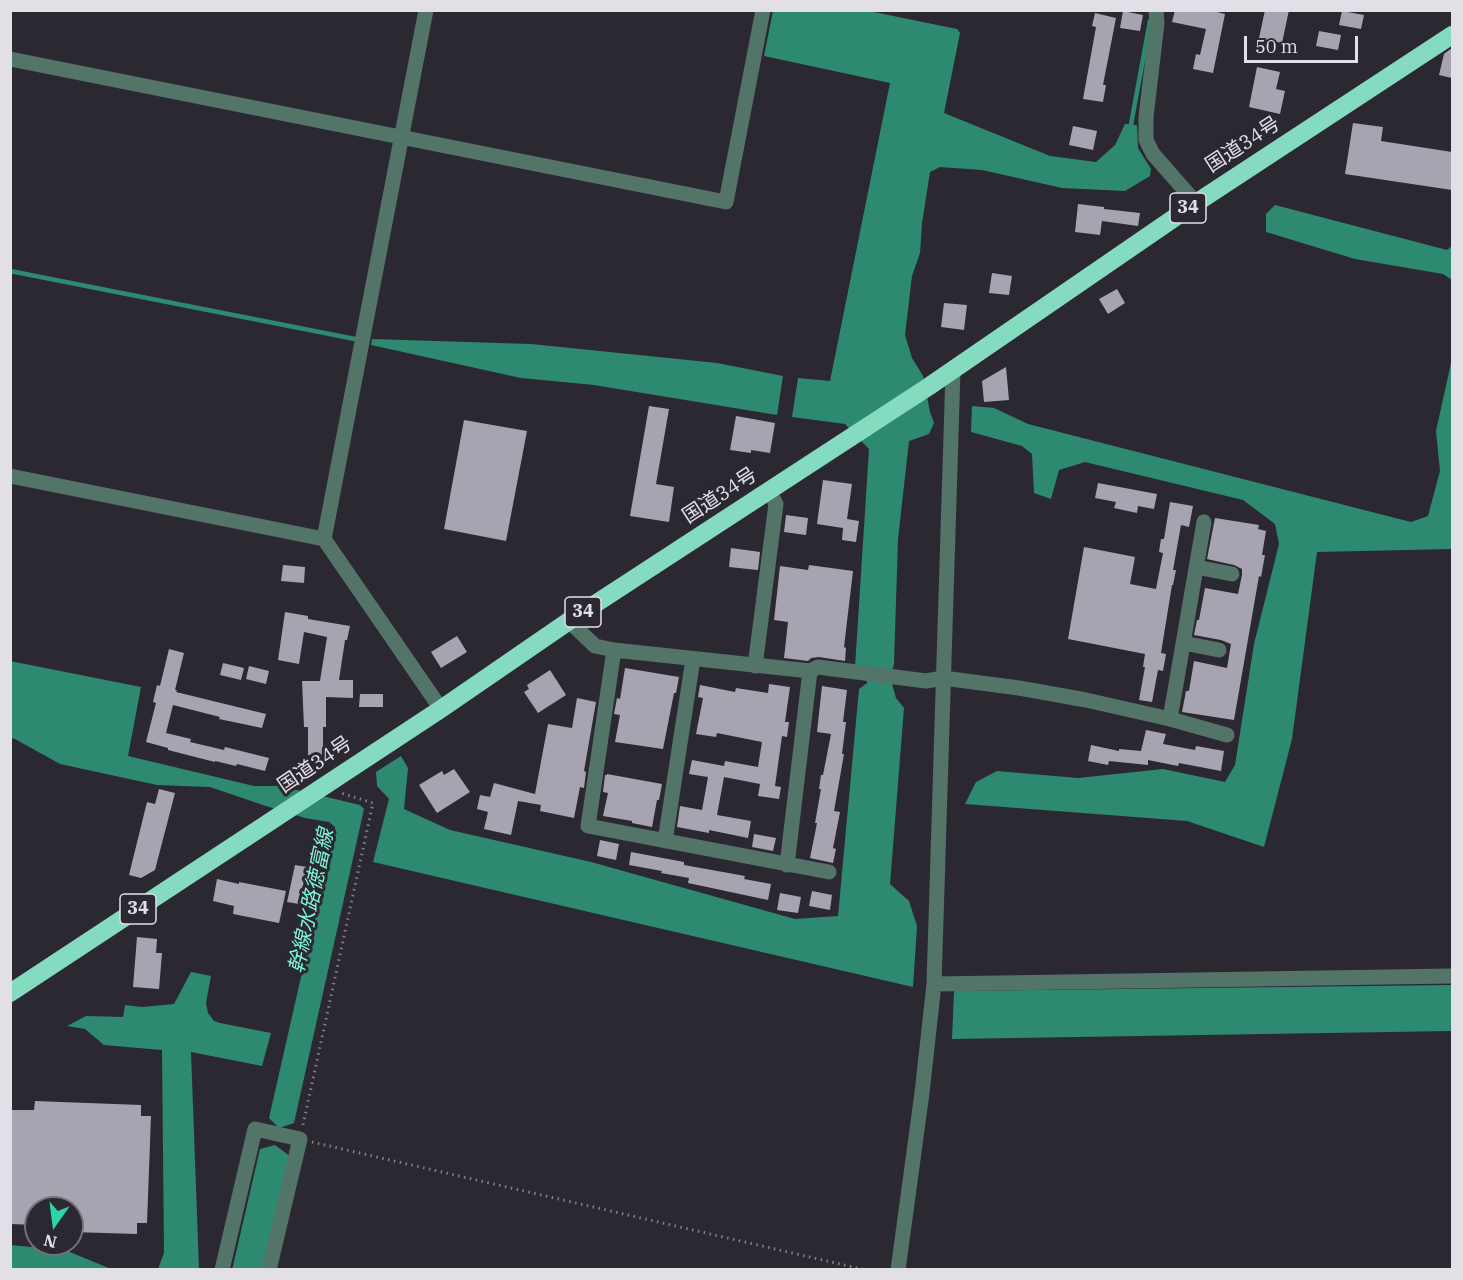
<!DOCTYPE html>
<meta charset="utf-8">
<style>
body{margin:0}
#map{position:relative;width:1463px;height:1280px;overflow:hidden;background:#2c2832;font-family:"IBM Plex Serif",serif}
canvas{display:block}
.frame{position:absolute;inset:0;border:12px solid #e2dfe6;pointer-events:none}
.north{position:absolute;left:24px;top:1196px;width:60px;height:60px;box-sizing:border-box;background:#2c2832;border:2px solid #75717a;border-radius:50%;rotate:194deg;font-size:16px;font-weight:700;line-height:24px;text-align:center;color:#e2dfe6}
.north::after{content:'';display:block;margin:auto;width:21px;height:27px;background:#2ad5ac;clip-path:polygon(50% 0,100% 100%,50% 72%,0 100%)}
.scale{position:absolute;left:1244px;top:36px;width:114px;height:27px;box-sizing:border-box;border:3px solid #e2dfe6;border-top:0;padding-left:8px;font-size:18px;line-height:21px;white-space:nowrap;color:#e2dfe6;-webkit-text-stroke:4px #2c2832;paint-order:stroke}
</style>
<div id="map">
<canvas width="1463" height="1280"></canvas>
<div class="frame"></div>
<div class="north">N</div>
<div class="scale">50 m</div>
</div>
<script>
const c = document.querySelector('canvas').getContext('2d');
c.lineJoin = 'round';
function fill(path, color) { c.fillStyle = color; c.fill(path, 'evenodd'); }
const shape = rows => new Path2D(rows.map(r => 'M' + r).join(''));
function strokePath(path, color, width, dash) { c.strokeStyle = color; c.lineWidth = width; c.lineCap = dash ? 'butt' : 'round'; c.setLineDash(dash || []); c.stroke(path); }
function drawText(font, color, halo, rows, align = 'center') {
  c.font = font + ' "IBM Plex Serif","Noto Sans JP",serif'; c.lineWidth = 6; c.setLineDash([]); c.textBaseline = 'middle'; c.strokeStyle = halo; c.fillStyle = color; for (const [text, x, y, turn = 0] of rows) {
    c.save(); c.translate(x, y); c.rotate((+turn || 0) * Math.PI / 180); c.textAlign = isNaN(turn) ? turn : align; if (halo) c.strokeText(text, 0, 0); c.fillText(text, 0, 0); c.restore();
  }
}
fill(shape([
 [773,11,869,11,957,29,960,33,944,113,1050,156,1096,162,1115,145,1125,124,1137,125,1138,148,1151,169,1150,176,1125,191,1062,188,982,170,940,167,930,172,922,223,920,253,912,276,905,335,912,358,923,376,930,412,934,423,929,434,909,441,898,539,894,664,890,677,896,698,904,708,890,884,909,901,917,926,913,987,373,862,389,799,377,786,376,772,401,756,408,768,404,809,450,830,591,862,795,919,838,916,859,689,867,683,866,668,855,667,869,449,845,424,792,417,798,378,830,381,890,83,764,56],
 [1275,205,1447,250,1452,246,1452,280,1443,274,1355,259,1266,232,1266,214],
 [372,339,531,344,717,363,783,376,777,415,594,385,521,378,371,345],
 [1452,342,1452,549,1317,552,1292,739,1264,847,1187,821,965,804,976,782,997,771,1078,778,1163,769,1225,782,1235,765,1254,644,1279,544,1275,524,1243,500,1085,462,1059,470,1051,499,1034,493,1032,454,1022,446,971,432,972,406,994,408,1028,424,1411,522,1428,516,1440,471,1436,431,1451,363],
 [10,661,141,687,128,756,254,786,280,786,360,805,364,809,294,1123,279,1128,269,1118,335,827,329,822,305,818,266,806,210,787,157,785,60,764,15,739,11,738],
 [191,972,211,976,206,1003,208,1013,214,1021,220,1023,271,1033,262,1066,191,1052,199,1269,158,1269,164,1253,162,1050,104,1045,85,1029,67,1026,86,1016,123,1017,125,1005,142,1007,174,1004],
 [1452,985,1452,1031,952,1039,954,991],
 [275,1145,291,1157,262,1269,232,1270,260,1149],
 [10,1245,65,1250,111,1269,11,1269]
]), '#2e8971');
strokePath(shape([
 [1130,130,1150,21],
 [10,271,355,339]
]), '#2e8971', 4.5);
fill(shape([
 [1175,10,1209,10,1225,14,1213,73,1193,69,1196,54,1200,55,1206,29,1172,22],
 [1265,10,1289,10,1282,43,1259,38],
 [1123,11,1143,15,1140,31,1120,28],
 [1342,11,1364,15,1361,29,1339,25],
 [1095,13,1116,18,1103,85,1106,85,1103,102,1083,99,1096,27,1092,26],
 [1319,31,1341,35,1338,50,1316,46],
 [1452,48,1452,78,1439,75,1444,54],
 [1257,67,1280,72,1276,89,1285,91,1280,114,1249,107],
 [1353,123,1383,127,1381,141,1452,152,1452,190,1345,174],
 [1073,126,1097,131,1093,150,1069,145],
 [1078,204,1104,207,1104,209,1140,213,1138,226,1102,221,1100,235,1075,232],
 [992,273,1012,276,1009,295,989,293],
 [1117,289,1125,303,1108,314,1099,299],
 [944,303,967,305,964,330,941,327],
 [1006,367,1009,400,984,402,982,381],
 [649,406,669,409,656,484,674,487,669,522,630,516],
 [736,416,775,423,770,453,751,450,751,453,730,450],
 [464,420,527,431,506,541,444,529],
 [823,480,852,484,847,519,859,521,856,542,842,540,843,528,817,524],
 [1098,483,1157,494,1154,509,1138,506,1137,513,1114,508,1116,502,1095,498],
 [1170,502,1193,506,1189,527,1181,525,1173,570,1176,570,1173,585,1172,585,1161,653,1166,654,1163,671,1158,670,1152,702,1139,700,1145,667,1143,667,1145,654,1068,639,1084,547,1135,557,1130,584,1156,589,1163,553,1159,552,1161,539,1164,539],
 [786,515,808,518,806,535,784,532],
 [1215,518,1259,525,1258,529,1266,531,1262,555,1265,555,1261,577,1259,576,1234,720,1182,712,1186,691,1189,691,1194,661,1227,668,1231,644,1221,640,1194,635,1197,620,1199,620,1205,588,1238,594,1242,575,1242,569,1234,565,1207,559],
 [731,548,760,552,758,570,729,567],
 [283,565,305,567,304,583,281,581],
 [809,565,853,571,844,647,846,648,845,661,819,657,811,658,808,661,784,658,788,622,774,620,780,566,808,570],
 [285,612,308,616,308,619,350,626,347,640,345,640,339,680,353,680,353,698,326,697,326,727,323,727,323,755,308,755,308,727,304,727,302,681,320,681,327,637,304,632,299,664,278,660],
 [457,636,467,652,441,668,431,652],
 [169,649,184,653,175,690,177,690,176,692,266,714,262,728,219,719,220,717,173,705,166,733,191,739,190,742,224,750,225,747,269,758,265,771,237,764,236,766,215,761,215,762,168,750,168,748,146,742,156,703,153,702,157,685,160,686],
 [223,663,244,668,241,680,220,675],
 [249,666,269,671,266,684,246,679],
 [625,668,679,677,676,693,674,693,663,749,615,742,620,715,614,714,617,698,620,699],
 [550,670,566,695,538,713,524,692,529,689,527,685],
 [769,684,790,687,785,722,789,722,787,737,782,736,775,786,781,787,779,799,758,796,760,784,724,777,717,815,751,821,748,838,709,830,709,833,677,827,680,806,702,810,708,777,689,774,692,760,724,766,725,761,758,767,762,742,717,733,716,737,696,734,703,698,698,697,700,685,735,692,736,688,768,693],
 [822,686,847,690,843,722,846,722,842,754,844,754,834,811,840,812,833,848,836,849,833,863,810,858,817,823,815,823,821,789,819,789,821,775,823,775,831,734,817,732],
 [360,694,383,694,383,707,359,707],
 [577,698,596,702,584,771,586,772,584,788,580,787,574,818,540,811,541,805,518,801,511,835,484,829,488,812,477,809,480,795,490,797,494,783,535,794,548,724,572,728],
 [1146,730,1166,734,1163,744,1195,750,1196,746,1224,751,1221,771,1179,763,1178,766,1148,760,1148,765,1109,761,1108,765,1088,761,1091,745,1119,751,1119,749,1141,751],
 [454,769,470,792,437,813,419,785,442,771,444,775],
 [607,774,662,784,659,800,657,800,652,827,632,823,632,821,603,816,608,793,603,792,605,775,607,775],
 [159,789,175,793,155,870,141,878,129,875,147,802,155,804],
 [754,834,776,838,773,851,752,847],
 [600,840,619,844,616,860,597,856],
 [631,852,684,862,684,865,745,876,744,879,771,884,768,900,688,883,689,878,661,873,662,871,629,865],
 [295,865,307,867,299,904,287,902],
 [217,879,239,884,239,882,286,891,279,923,233,914,234,906,213,901],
 [812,891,832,895,830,910,809,906],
 [780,893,801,897,798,913,777,910],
 [137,937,157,939,156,953,162,953,159,989,133,987],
 [35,1101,141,1105,141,1116,151,1116,147,1223,137,1223,137,1234,72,1232,72,1208,36,1208,36,1225,10,1224,10,1110,34,1110]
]), '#a8a3b0');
strokePath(shape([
 [303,1125,373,803,341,793],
 [312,1142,866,1270]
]), '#838088', 3, [1.5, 4.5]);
strokePath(shape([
 [1156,10,1157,23,1146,117,1146,140,1153,154,1196,203],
 [10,59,726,202,763,10],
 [10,476,324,539,441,709],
 [324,539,426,10],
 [1196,567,1232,574],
 [569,621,595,646,614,650,810,671],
 [1183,643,1219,650],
 [614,650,588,826,829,872],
 [755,666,776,504,769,491],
 [1170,719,1204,522],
 [665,841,693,659],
 [787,865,810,671,818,667,926,681,943,678,1019,688,1086,700,1170,719,1227,735],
 [934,984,1452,976],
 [222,1270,255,1129,300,1139,269,1270],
 [898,1270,922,1093,934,984,953,370]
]), '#537469', 15);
strokePath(shape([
 [10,993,441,709,569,621,928,387,1196,203,1452,35]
]), '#84dbc0', 18);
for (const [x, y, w] of [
 [1188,208,36],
 [583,612,36],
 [138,909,36]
]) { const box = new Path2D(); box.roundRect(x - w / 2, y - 15, w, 30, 4.5); c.fillStyle = '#2c2832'; c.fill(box); strokePath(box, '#e2dfe6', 1.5); }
drawText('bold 18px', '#e2dfe6', null, [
 ["34",1188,208],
 ["34",583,612],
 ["34",138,909]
]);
drawText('20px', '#e2dfe6', '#2c2832', [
 ["国道34号",1243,145,-33],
 ["国道34号",720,496,-33],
 ["国道34号",315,765,-34]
]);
drawText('italic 21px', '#7bf7d2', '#2c2832', [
 ["幹線水路徳富線",312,901,-78]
]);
</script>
